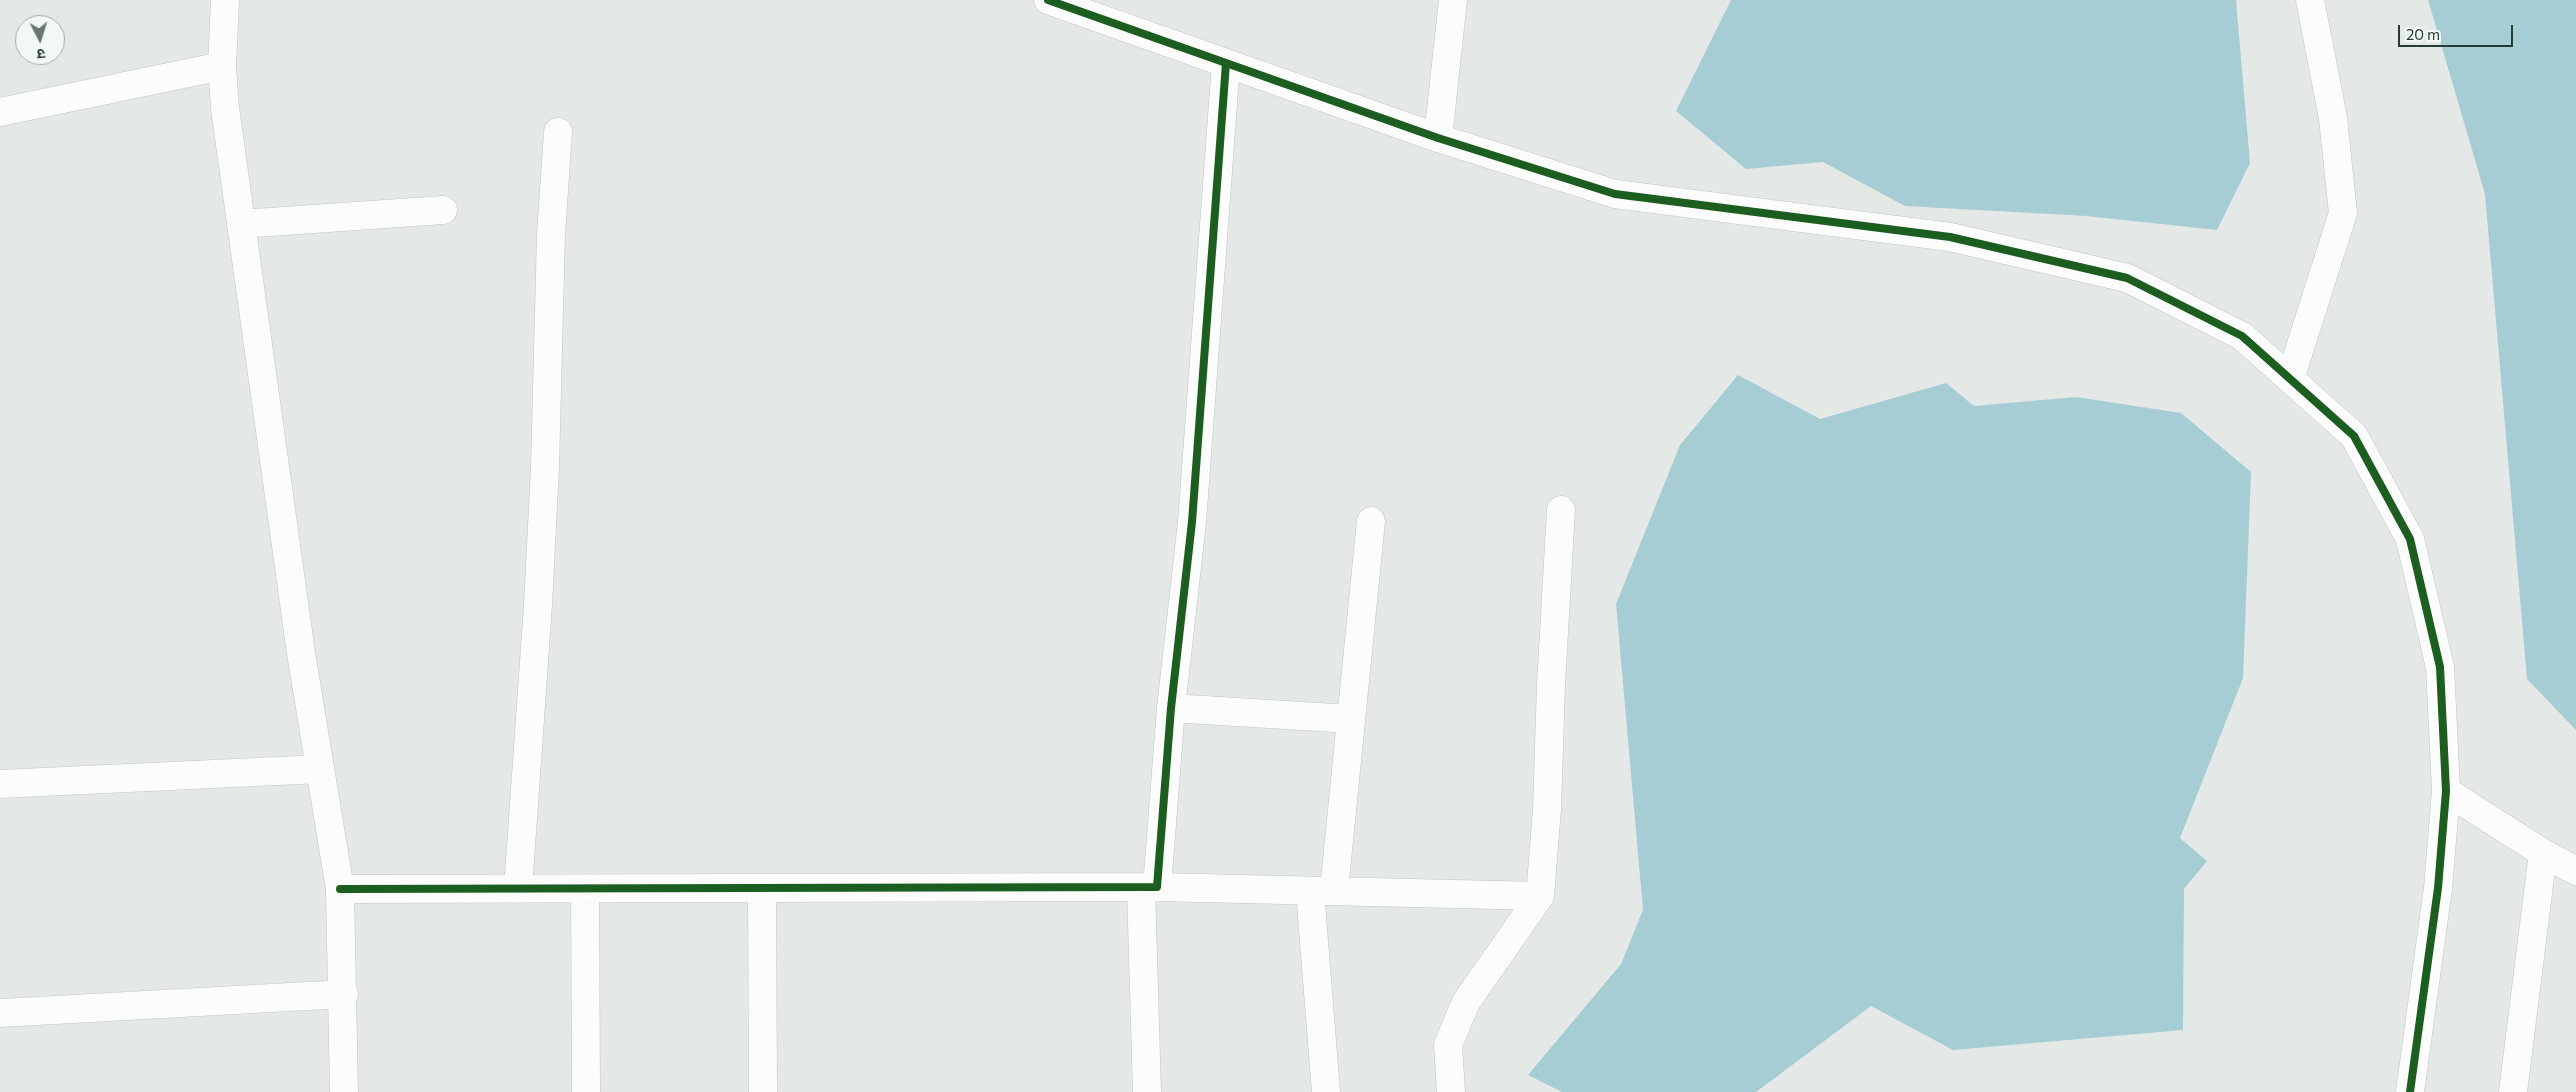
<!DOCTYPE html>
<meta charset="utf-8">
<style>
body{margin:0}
#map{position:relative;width:2576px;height:1092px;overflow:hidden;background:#e4e9e7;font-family:Commissioner,"Noto Sans Devanagari",sans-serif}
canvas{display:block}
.north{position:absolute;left:15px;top:15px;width:50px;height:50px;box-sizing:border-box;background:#f2f8f5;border:1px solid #9faca8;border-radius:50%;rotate:175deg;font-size:14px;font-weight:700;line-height:20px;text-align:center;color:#233a35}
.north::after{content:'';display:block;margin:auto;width:18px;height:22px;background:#677773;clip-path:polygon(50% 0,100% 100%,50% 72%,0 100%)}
.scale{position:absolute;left:2398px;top:25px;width:115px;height:22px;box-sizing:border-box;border:2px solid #233a35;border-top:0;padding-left:6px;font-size:15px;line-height:18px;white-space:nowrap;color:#233a35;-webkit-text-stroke:4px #f2f8f5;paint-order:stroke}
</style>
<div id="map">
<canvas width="2576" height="1092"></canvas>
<div class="north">उ</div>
<div class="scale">20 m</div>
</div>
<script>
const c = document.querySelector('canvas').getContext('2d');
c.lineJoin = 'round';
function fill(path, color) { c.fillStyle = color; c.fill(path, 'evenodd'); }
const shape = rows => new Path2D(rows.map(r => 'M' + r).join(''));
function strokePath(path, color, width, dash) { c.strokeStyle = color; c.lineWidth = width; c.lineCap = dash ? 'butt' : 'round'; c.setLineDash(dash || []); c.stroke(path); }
fill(shape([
 [1731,0,2236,0,2250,163,2217,230,2086,216,1905,206,1823,162,1746,169,1676,111],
 [2428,0,2576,0,2576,730,2527,679,2485,194],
 [1738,375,1820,419,1946,383,1974,406,2076,397,2181,413,2251,472,2243,678,2180,838,2207,861,2184,889,2183,1030,1953,1050,1871,1006,1756,1092,1562,1092,1528,1075,1621,964,1643,910,1616,604,1680,445]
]), '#a7cdd4');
const street = shape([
 [1048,0,1438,138,1615,194,1950,237,2127,278,2242,336,2354,436,2410,539,2440,667,2446,791,2438,888,2410,1092],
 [0,112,222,66],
 [1438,138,1453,0],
 [241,224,443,210],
 [2290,379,2343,213,2333,118,2310,0],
 [1171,708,1351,719],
 [0,784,320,769],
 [2446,791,2543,853,2576,871],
 [1157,887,1540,896],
 [1141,888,1147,1092],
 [340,889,1157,887,1171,708,1192,522,1226,63],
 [518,889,538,605,545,467,551,234,558,132],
 [585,889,586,1092],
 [762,889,763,1092],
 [1334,890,1371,521],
 [1310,891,1326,1092],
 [0,1013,344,994],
 [1451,1092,1448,1045,1466,1002,1540,896,1547,809,1551,684,1561,510],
 [2513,1092,2543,853]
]);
const secondary = shape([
 [225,0,222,66,225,108,301,653,340,889,344,1092]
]);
strokePath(street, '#c1c6c4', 29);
strokePath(secondary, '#c0c6c4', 29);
strokePath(street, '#fbfcfb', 28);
strokePath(secondary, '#fbfcfb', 28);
strokePath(shape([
 [1048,0,1438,138,1615,194,1950,237,2127,278,2242,336,2354,436,2410,539,2440,667,2446,791,2438,888,2410,1092],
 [340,889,1157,887,1171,708,1192,522,1226,63]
]), '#1b5e20', 8);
</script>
